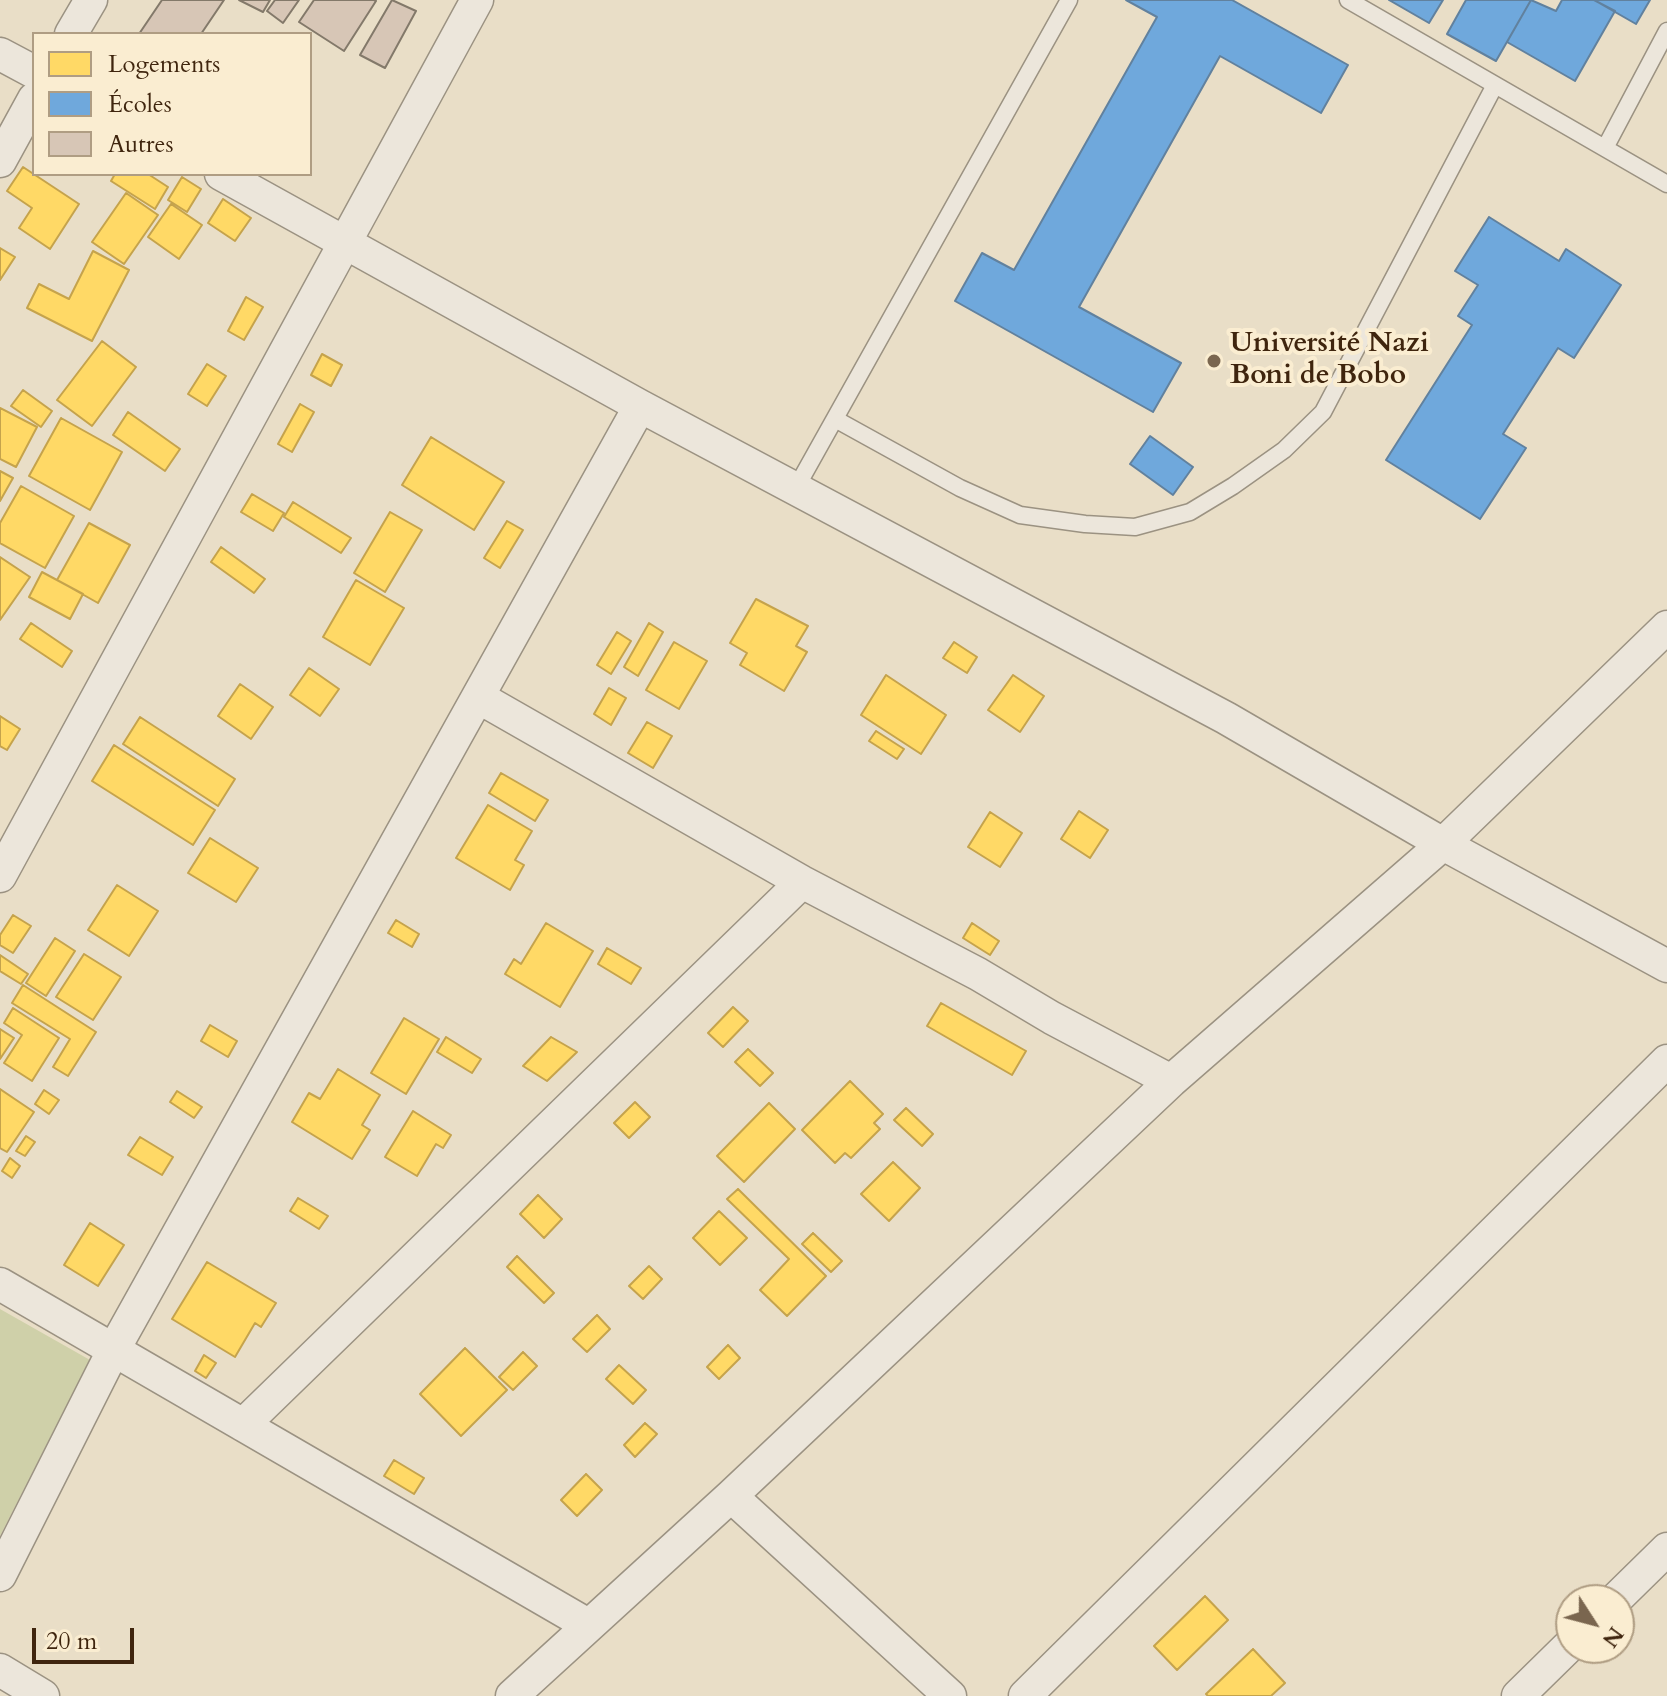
<!DOCTYPE html>
<meta charset="utf-8">
<style>
body{margin:0}
#map{position:relative;width:1667px;height:1696px;overflow:hidden;background:#e9dec7;font-family:Cardo,serif}
canvas{display:block}
.legend{position:absolute;left:32px;top:32px;width:280px;height:144px;box-sizing:border-box;background:#faedd1;border:2px solid #af9d83;margin:0;padding:10px 14px;list-style:none;font-size:24px;color:#3f250e}
.legend li{display:flex;align-items:center;gap:16px;height:40px}
.legend b{width:40px;border:2px solid #af9d83}
.north{position:absolute;left:1555px;top:1584px;width:80px;height:80px;box-sizing:border-box;background:#faedd1;border:2px solid #af9d83;border-radius:50%;rotate:126deg;font-size:22px;font-weight:700;line-height:32px;text-align:center;color:#3f250e}
.north::after{content:'';display:block;margin:auto;width:28px;height:36px;background:#7a664f;clip-path:polygon(50% 0,100% 100%,50% 72%,0 100%)}
.scale{position:absolute;left:32px;top:1628px;width:102px;height:36px;box-sizing:border-box;border:4px solid #3f250e;border-top:0;padding-left:10px;font-size:24px;line-height:28px;white-space:nowrap;color:#3f250e;-webkit-text-stroke:6px #faedd1;paint-order:stroke}
</style>
<div id="map">
<canvas width="1667" height="1696"></canvas>
<ul class="legend">
<li><b style="height:22px;background:#ffd966"></b>Logements</li>
<li><b style="height:22px;background:#6fa8dc"></b>Écoles</li>
<li><b style="height:22px;background:#d7c6b6"></b>Autres</li>
</ul>
<div class="north">N</div>
<div class="scale">20 m</div>
</div>
<script>
const c = document.querySelector('canvas').getContext('2d');
c.lineJoin = 'round';
function fill(path, color) { c.fillStyle = color; c.fill(path, 'evenodd'); }
const shape = rows => new Path2D(rows.map(r => 'M' + r).join(''));
function strokePath(path, color, width, dash) { c.strokeStyle = color; c.lineWidth = width; c.lineCap = dash ? 'butt' : 'round'; c.setLineDash(dash || []); c.stroke(path); }
function drawText(font, color, halo, rows, align = 'center') {
  c.font = font + ' Cardo,serif'; c.lineWidth = 8; c.setLineDash([]); c.textBaseline = 'middle'; c.strokeStyle = halo; c.fillStyle = color; for (const [text, x, y, turn = 0] of rows) {
    c.save(); c.translate(x, y); c.rotate((+turn || 0) * Math.PI / 180); c.textAlign = isNaN(turn) ? turn : align; if (halo) c.strokeText(text, 0, 0); c.fillText(text, 0, 0); c.restore();
  }
}
fill(shape([
 [0,1309,90,1360,0,1536]
]), '#cfd0a9');
const homes = shape([
 [23,167,79,204,50,249,19,228,32,208,7,191,23,167],
 [115,174,148,174,168,187,155,209,111,181,115,174],
 [182,177,201,189,187,212,168,200,182,177],
 [126,193,158,215,124,264,92,242,126,193],
 [223,199,251,218,235,241,208,223,223,199],
 [171,204,202,225,179,259,148,237,171,204],
 [0,248,15,257,0,280,0,248],
 [93,251,129,270,92,341,27,308,39,284,69,299,93,251],
 [246,297,263,307,244,340,228,331,246,297],
 [102,341,136,367,92,426,57,400,102,341],
 [322,354,342,365,331,386,311,375,322,354],
 [207,364,226,376,207,406,188,394,207,364],
 [23,390,52,411,41,427,11,406,23,390],
 [300,404,314,412,292,452,278,444,300,404],
 [0,408,37,427,16,467,0,459,0,408],
 [128,412,180,449,165,471,113,435,128,412],
 [61,418,122,452,90,510,29,476,61,418],
 [431,437,504,482,474,530,402,485,431,437],
 [0,471,13,478,0,501,0,471],
 [21,486,74,516,45,568,0,543,0,523,21,486],
 [252,494,284,513,273,531,241,512,252,494],
 [293,502,351,538,341,553,284,517,293,502],
 [390,512,422,530,385,592,354,573,390,512],
 [507,521,523,530,500,568,484,558,507,521],
 [89,523,130,545,98,603,57,580,89,523],
 [221,547,265,579,254,593,211,562,221,547],
 [0,557,30,577,0,620,0,557],
 [42,572,83,594,70,619,29,597,42,572],
 [356,580,404,608,370,665,323,637,356,580],
 [756,599,808,626,796,646,807,652,784,691,740,665,747,653,730,643,756,599],
 [31,623,72,651,62,667,20,639,31,623],
 [649,623,663,632,638,676,624,667,649,623],
 [617,632,631,641,611,674,597,665,617,632],
 [674,642,707,661,679,709,646,690,674,642],
 [954,642,977,657,967,673,943,658,954,642],
 [309,668,339,689,320,716,290,695,309,668],
 [886,675,946,715,921,754,861,715,886,675],
 [1013,675,1044,696,1020,732,988,710,1013,675],
 [240,684,273,707,251,739,218,716,240,684],
 [609,688,626,698,611,725,594,714,609,688],
 [0,716,20,729,7,750,0,746,0,716],
 [140,717,235,779,218,806,123,744,140,717],
 [647,722,672,736,653,768,628,753,647,722],
 [876,731,904,749,897,759,869,741,876,731],
 [114,745,215,810,193,845,92,781,114,745],
 [501,773,548,800,535,821,489,793,501,773],
 [488,805,532,831,515,860,524,865,510,890,456,858,488,805],
 [1079,811,1108,830,1090,858,1061,839,1079,811],
 [990,812,1022,833,1000,867,968,847,990,812],
 [210,838,258,868,236,902,188,873,210,838],
 [117,885,158,911,129,956,88,930,117,885],
 [13,915,31,926,13,953,0,945,0,935,13,915],
 [396,920,419,934,412,947,388,933,396,920],
 [546,923,593,951,560,1007,505,974,514,959,521,964,546,923],
 [972,923,999,941,990,955,963,938,972,923],
 [55,938,75,951,46,996,26,983,55,938],
 [607,948,641,968,631,984,598,964,607,948],
 [84,954,121,977,93,1020,56,997,84,954],
 [0,955,28,974,21,984,0,971,0,955],
 [23,985,96,1032,68,1076,53,1067,70,1039,12,1003,23,985],
 [941,1003,1026,1051,1012,1075,927,1026,941,1003],
 [733,1007,748,1021,723,1047,708,1033,733,1007],
 [13,1008,59,1038,32,1081,4,1063,22,1035,4,1023,13,1008],
 [404,1018,439,1039,406,1094,371,1073,404,1018],
 [210,1025,237,1041,228,1057,201,1041,210,1025],
 [0,1029,14,1038,0,1059,0,1029],
 [446,1037,481,1059,472,1073,437,1052,446,1037],
 [551,1037,577,1052,547,1081,523,1066,551,1037],
 [748,1049,773,1073,760,1086,735,1062,748,1049],
 [338,1069,380,1095,362,1125,370,1130,352,1159,292,1122,309,1093,320,1099,338,1069],
 [850,1081,883,1114,874,1123,880,1129,851,1158,845,1153,835,1163,802,1130,850,1081],
 [0,1089,34,1112,7,1152,0,1148,0,1089],
 [44,1090,59,1100,49,1114,35,1104,44,1090],
 [177,1091,202,1107,194,1118,170,1102,177,1091],
 [635,1102,650,1117,629,1138,614,1123,635,1102],
 [769,1103,795,1129,744,1182,717,1156,769,1103],
 [906,1108,933,1134,922,1146,894,1120,906,1108],
 [413,1111,451,1135,443,1148,436,1144,417,1176,385,1157,413,1111],
 [26,1136,35,1142,25,1156,16,1151,26,1136],
 [140,1137,173,1157,162,1175,128,1155,140,1137],
 [10,1158,20,1166,12,1178,2,1171,10,1158],
 [893,1162,920,1188,889,1221,861,1194,893,1162],
 [738,1189,826,1276,787,1316,760,1290,789,1259,727,1199,738,1189],
 [538,1195,562,1219,544,1238,520,1214,538,1195],
 [298,1198,328,1216,319,1229,290,1211,298,1198],
 [719,1211,747,1238,720,1265,693,1238,719,1211],
 [90,1223,124,1245,98,1286,64,1265,90,1223],
 [813,1233,842,1261,831,1272,802,1244,813,1233],
 [517,1256,554,1293,544,1303,507,1267,517,1256],
 [207,1262,276,1303,261,1327,255,1323,235,1357,172,1319,207,1262],
 [649,1266,662,1279,643,1299,629,1286,649,1266],
 [597,1315,610,1329,587,1352,573,1339,597,1315],
 [728,1345,740,1358,719,1379,707,1367,728,1345],
 [465,1348,507,1390,461,1436,420,1394,465,1348],
 [523,1352,537,1366,513,1390,499,1377,523,1352],
 [204,1355,216,1363,206,1378,195,1371,204,1355],
 [619,1365,646,1390,633,1404,606,1379,619,1365],
 [645,1423,657,1434,635,1457,624,1445,645,1423],
 [394,1460,424,1478,414,1494,384,1476,394,1460],
 [586,1474,602,1490,577,1516,561,1500,586,1474],
 [1205,1596,1228,1620,1177,1670,1154,1646,1205,1596],
 [1253,1649,1285,1683,1271,1696,1208,1696,1206,1694,1253,1649]
]);
fill(homes, '#ffd966');
strokePath(homes, '#c5a34c', 2);
const schools = shape([
 [1126,0,1232,0,1348,65,1321,113,1220,56,1079,307,1181,363,1153,412,955,301,982,253,1014,270,1157,17,1126,0],
 [1389,0,1443,0,1429,23,1389,0],
 [1466,0,1531,0,1496,61,1447,34,1466,0],
 [1531,0,1556,11,1562,0,1594,0,1615,11,1575,81,1507,42,1531,0],
 [1594,0,1650,0,1636,24,1594,0],
 [1489,217,1559,261,1566,249,1621,285,1574,358,1558,348,1503,434,1526,448,1480,519,1386,460,1472,325,1458,316,1478,285,1455,271,1489,217],
 [1150,436,1193,467,1173,495,1130,464,1150,436]
]);
fill(schools, '#6fa8dc');
strokePath(schools, '#61819e', 2);
const building = shape([
 [162,0,224,0,201,34,139,34,162,0],
 [239,0,270,0,263,12,239,0],
 [275,0,299,0,283,23,267,11,275,0],
 [314,0,374,0,376,1,344,51,299,22,314,0],
 [392,0,416,11,385,68,360,55,392,0]
]);
fill(building, '#d7c6b6');
strokePath(building, '#83796a', 2);
const service = shape([
 [1348,0,1667,184],
 [1605,148,1667,31],
 [835,419,960,488,1020,515,1085,524,1135,527,1190,512,1233,486,1284,450,1323,412,1495,85],
 [796,488,1069,0]
]);
const minor = shape([
 [71,34,91,0],
 [0,54,34,72],
 [0,161,34,99],
 [221,174,640,406,1226,718,1443,844,1667,966],
 [480,698,802,882,978,974,1052,1018,1171,1081],
 [0,876,477,0],
 [0,1284,588,1625],
 [243,1425,802,882],
 [731,1496,950,1696],
 [0,1575,114,1349,640,406],
 [1615,1600,1667,1549],
 [0,1670,43,1696],
 [512,1696,731,1496,1171,1081,1443,844,1667,627],
 [1025,1696,1667,1061],
 [1518,1696,1571,1644]
]);
strokePath(service, '#9b9282', 19);
strokePath(minor, '#9b9282', 35);
strokePath(service, '#ece6db', 16);
strokePath(minor, '#ece6db', 32);
for (const [x, y, r, color] of [
 [1214,361,8,"#7a664f"]
]) { const dot = new Path2D(); dot.arc(x, y, r, 0, 2 * Math.PI); c.fillStyle = color; c.fill(dot); strokePath(dot, '#faedd1', 3); }
drawText('bold 28px', '#3f250e', '#faedd1', [
 ["Université Nazi",1230,345],
 ["Boni de Bobo",1230,377]
], 'left');
</script>
